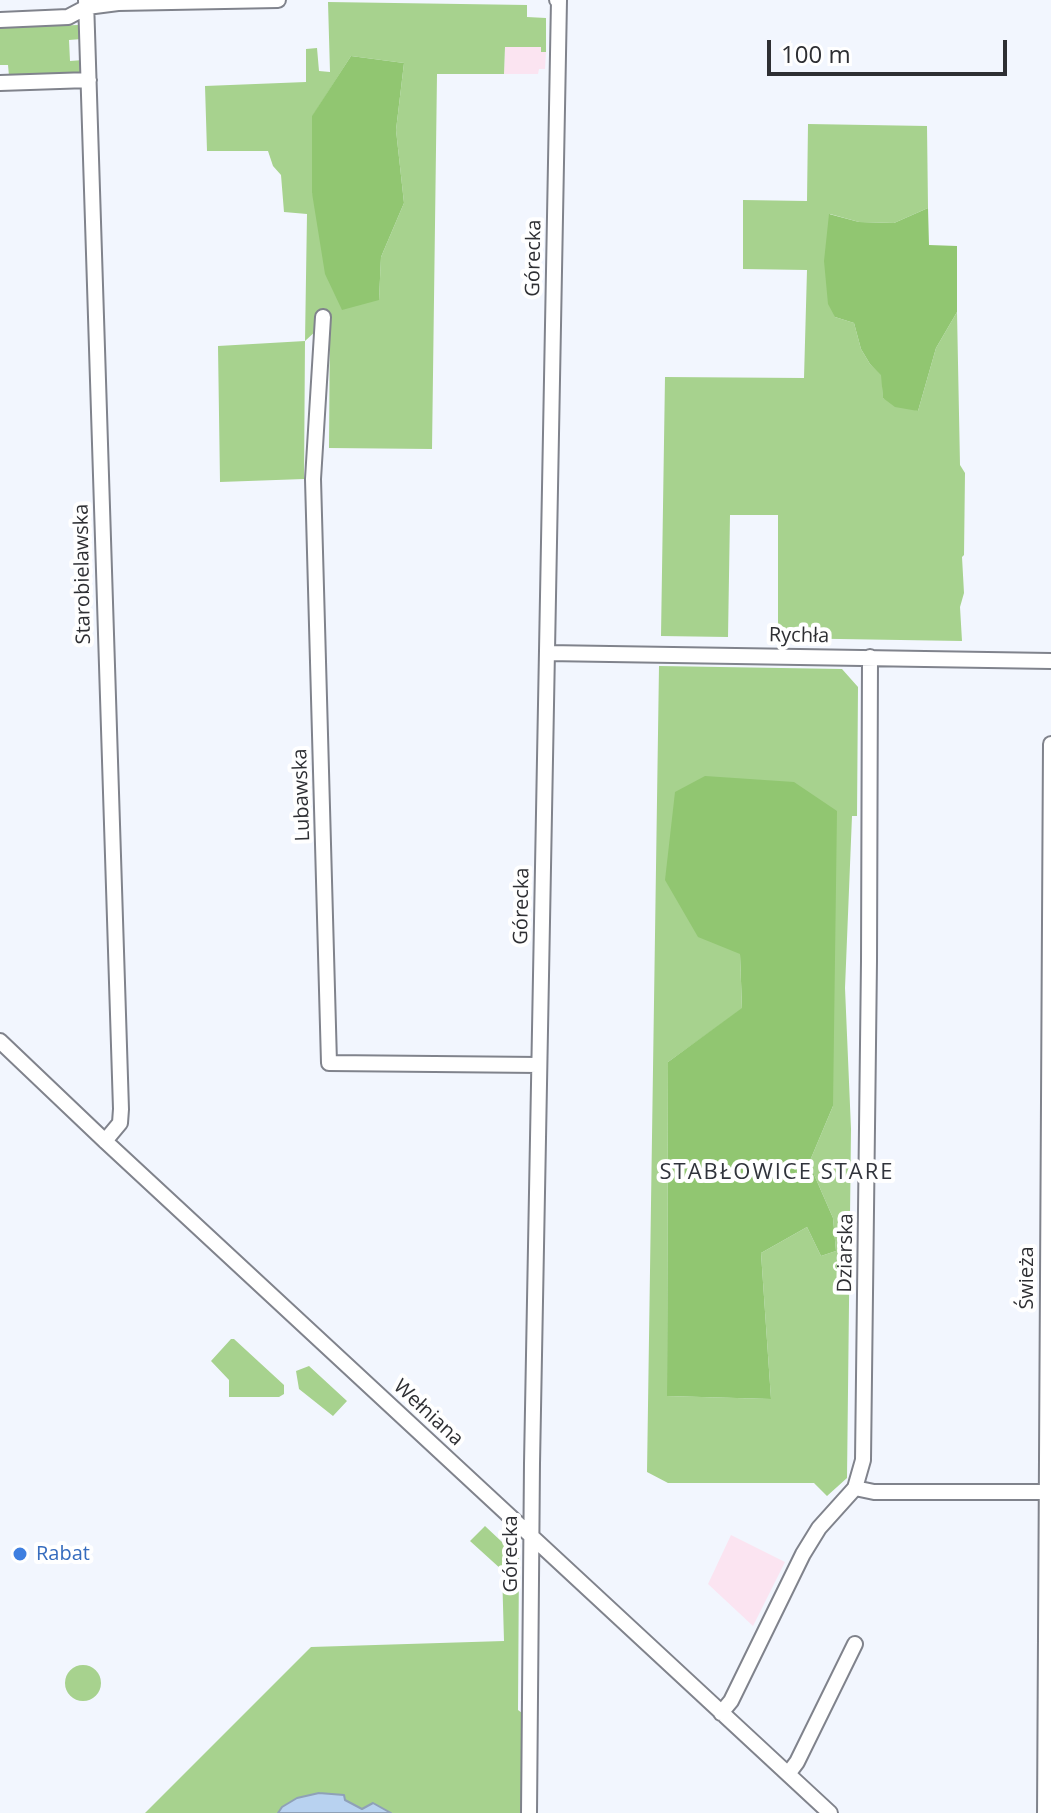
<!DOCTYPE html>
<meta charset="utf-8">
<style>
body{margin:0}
#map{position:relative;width:1051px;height:1813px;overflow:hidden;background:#f2f6fe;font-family:"Open Sans",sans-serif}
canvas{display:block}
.scale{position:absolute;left:767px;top:40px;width:240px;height:36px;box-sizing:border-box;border:4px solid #2e2f33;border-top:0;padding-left:10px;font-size:24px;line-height:28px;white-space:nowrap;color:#2e2f33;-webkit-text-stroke:6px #fff;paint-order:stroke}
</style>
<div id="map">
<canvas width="1051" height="1813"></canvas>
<div class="scale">100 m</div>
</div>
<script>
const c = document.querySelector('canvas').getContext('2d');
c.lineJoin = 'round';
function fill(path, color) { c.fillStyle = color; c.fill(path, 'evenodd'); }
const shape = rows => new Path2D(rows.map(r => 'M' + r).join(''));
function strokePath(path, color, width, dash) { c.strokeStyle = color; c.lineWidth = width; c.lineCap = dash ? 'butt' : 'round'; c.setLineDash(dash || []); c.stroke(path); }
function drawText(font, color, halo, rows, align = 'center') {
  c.font = font + ' "Open Sans",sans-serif'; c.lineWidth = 8; c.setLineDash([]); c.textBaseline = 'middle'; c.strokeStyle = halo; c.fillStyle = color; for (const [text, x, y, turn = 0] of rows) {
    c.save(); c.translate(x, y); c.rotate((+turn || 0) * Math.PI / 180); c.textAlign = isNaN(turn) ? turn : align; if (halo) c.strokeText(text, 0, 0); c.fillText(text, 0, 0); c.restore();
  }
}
fill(shape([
 [505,47,541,47,541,52,546,52,545,69,539,69,538,74,504,74],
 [731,1535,785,1562,753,1626,708,1584]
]), '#fbe4f1');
fill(shape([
 [328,2,527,5,527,17,546,18,546,52,541,52,541,47,505,47,504,74,437,74,432,449,329,448,330,318,305,341,304,479,220,482,218,346,305,341,307,214,284,212,281,175,273,166,268,151,207,151,205,86,306,82,306,49,317,48,319,71,330,72],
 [351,56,404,63,396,130,404,203,381,257,379,300,312,193,312,117],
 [79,25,82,39,69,40,70,61,83,60,83,70,76,75,9,76,8,65,0,65,0,27],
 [808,124,927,126,928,208,894,223,859,222,830,214,835,317,854,323,861,349,870,364,882,375,883,398,918,411,936,348,957,312,960,465,965,473,964,555,962,557,964,593,960,607,962,641,778,638,778,515,730,515,728,637,661,636,665,377,804,378,807,270,743,269,743,200,807,201],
 [659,666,842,669,858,687,857,816,852,816,845,988,851,1129,847,1478,827,1496,814,1483,668,1483,647,1472],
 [740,954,833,1106,809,1163,833,1218,836,1251,821,1256,807,1227,761,1253,771,1399,667,1396,668,1062,742,1009],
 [231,1339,234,1339,284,1385,284,1394,279,1397,229,1397,229,1380,211,1361],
 [309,1366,347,1401,333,1416,299,1389,296,1371],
 [485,1526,519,1558,518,1710,522,1713,521,1813,391,1813,373,1803,362,1809,335,1796,319,1793,282,1807,278,1813,145,1813,311,1647,504,1641,502,1570,470,1541],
 '65 1683a18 18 0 1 1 36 0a18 18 0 1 1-36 0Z'
]), '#a7d28e');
fill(shape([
 [351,56,404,63,396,130,404,203,381,257,379,300,342,310,325,274,312,193,312,116],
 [928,208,929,245,957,246,957,312,936,348,918,411,895,407,883,398,881,375,870,364,861,349,854,323,835,317,828,304,824,261,829,214,859,222,894,223],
 [705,776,794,782,837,811,833,1106,809,1163,833,1218,836,1251,821,1256,807,1227,761,1253,771,1399,667,1396,668,1062,742,1008,740,954,698,937,665,880,675,792]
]), '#91c671');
const water = shape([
 [319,1793,344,1795,345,1800,362,1809,373,1803,391,1813,278,1813,282,1807,297,1798,319,1793]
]);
fill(water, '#b8d2f0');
strokePath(water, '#8fa1b7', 2);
const street = shape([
 [86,0,121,1109,120,1123,105,1141],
 [0,20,68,17,87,7,118,3,278,0],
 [0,83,89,80],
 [323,317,313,479,329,1063,539,1065],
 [547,653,1051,661],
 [0,1041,105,1141,830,1813],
 [855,1488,874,1492,1045,1492],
 [721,1713,731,1701,803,1554,819,1528,855,1488,863,1460,869,961,870,657],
 [788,1774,797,1762,855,1644],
 [529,1813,532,1463,559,0,557,0],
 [1045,1813,1051,744]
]);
strokePath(street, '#80838c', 18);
strokePath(street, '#fff', 14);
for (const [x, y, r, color] of [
 [20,1554,8,"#3f7fe0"]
]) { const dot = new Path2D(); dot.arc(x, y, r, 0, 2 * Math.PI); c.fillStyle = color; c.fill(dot); strokePath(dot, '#fff', 3); }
drawText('20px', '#2e2f33', '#fff', [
 ["Górecka",534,258,-89],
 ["Starobielawska",83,574,-91],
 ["Rychła",799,636,1],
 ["Lubawska",302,795,-92],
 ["Górecka",522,906,-89],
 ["Dziarska",846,1253,-89],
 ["Świeża",1027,1278,-90],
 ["Wełniana",428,1413,43],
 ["Górecka",511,1554,-90]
]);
drawText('20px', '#366cbe', '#fff', [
 ["Rabat",36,1554]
], 'left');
c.letterSpacing = '2px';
drawText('22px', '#31343c', '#fff', [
 ["STABŁOWICE STARE",777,1173]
]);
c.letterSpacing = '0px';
</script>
